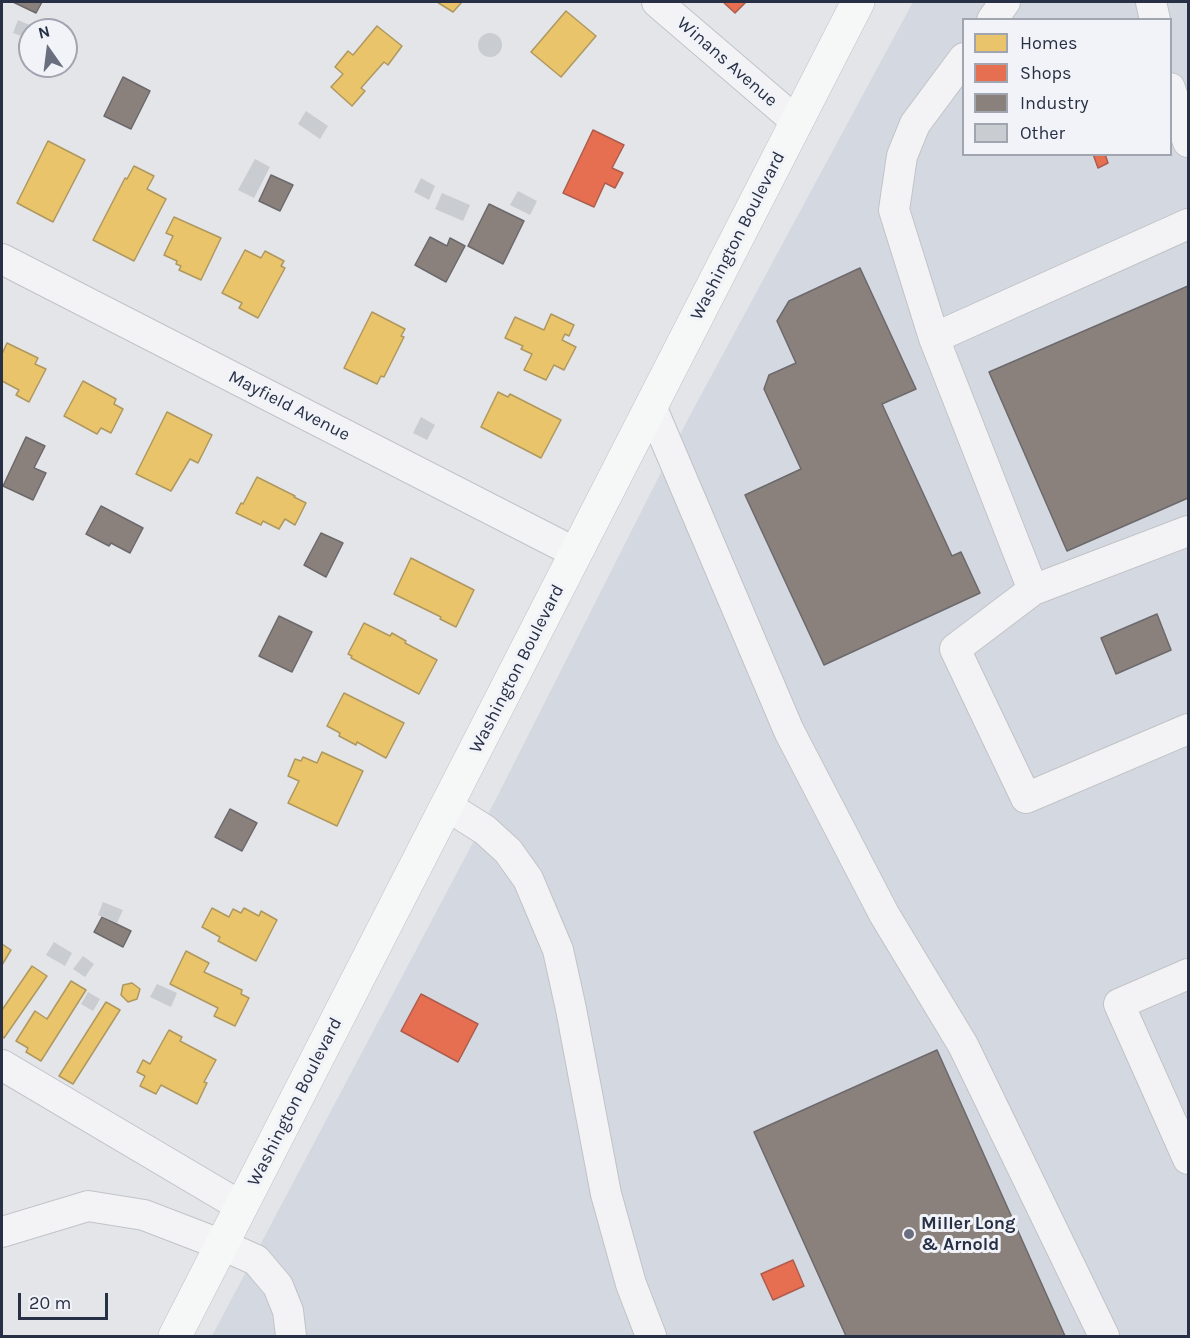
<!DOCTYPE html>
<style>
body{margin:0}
#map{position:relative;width:1190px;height:1338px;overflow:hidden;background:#e3e5e9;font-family:Karla,sans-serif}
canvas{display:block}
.frame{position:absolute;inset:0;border:3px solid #273045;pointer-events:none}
.legend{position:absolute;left:962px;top:18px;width:210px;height:138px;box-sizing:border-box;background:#f1f3f8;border:2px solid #a0a5b0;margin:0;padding:8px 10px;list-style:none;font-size:18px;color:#273045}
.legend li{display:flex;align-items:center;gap:12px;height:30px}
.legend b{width:30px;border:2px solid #a0a5b0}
.north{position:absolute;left:18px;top:18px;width:60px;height:60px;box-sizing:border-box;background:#f1f3f8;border:2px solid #a0a5b0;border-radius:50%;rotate:346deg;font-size:16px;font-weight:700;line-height:24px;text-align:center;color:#273045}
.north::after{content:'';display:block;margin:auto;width:21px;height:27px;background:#696f7e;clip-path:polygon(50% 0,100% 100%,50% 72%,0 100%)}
.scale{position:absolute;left:18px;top:1293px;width:90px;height:27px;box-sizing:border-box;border:3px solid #273045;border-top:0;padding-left:8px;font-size:18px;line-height:21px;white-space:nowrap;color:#273045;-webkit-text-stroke:4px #f1f3f8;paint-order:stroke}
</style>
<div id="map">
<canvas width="1190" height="1338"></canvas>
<div class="frame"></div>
<ul class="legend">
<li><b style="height:16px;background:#e9c46a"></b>Homes</li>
<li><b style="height:16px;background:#e76f51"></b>Shops</li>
<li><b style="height:16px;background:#8a817c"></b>Industry</li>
<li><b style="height:16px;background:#c9ccd0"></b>Other</li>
</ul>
<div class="north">N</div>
<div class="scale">20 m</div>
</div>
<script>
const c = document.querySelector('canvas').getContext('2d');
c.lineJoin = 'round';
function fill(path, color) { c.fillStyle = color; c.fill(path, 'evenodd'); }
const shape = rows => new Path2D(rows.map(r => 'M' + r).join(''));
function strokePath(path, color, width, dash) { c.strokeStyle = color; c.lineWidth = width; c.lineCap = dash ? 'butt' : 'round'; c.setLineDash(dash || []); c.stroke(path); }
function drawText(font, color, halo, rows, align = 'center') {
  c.font = font + ' Karla,sans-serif'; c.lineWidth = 6; c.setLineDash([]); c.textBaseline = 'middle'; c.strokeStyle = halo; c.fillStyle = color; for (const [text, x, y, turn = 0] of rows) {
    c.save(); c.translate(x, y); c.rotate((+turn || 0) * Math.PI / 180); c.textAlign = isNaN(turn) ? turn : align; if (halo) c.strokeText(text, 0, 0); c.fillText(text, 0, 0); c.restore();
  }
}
fill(shape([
 [913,2,1188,2,1188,1336,212,1336,497,797,688,419],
 [964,20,1170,20,1170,154,964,154]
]), '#d4d8e0');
const homes = shape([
 [437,2,462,2,453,12,437,2],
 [566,11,596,36,561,77,531,52,566,11],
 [377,26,402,46,388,65,384,62,361,88,365,91,352,106,331,87,343,74,335,67,348,51,353,55,377,26],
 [48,141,85,160,53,222,17,203,48,141],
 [134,166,154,176,147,189,166,199,134,261,93,240,125,178,127,179,134,166],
 [174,217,221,238,201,280,179,270,181,266,176,264,177,261,164,255,173,236,166,233,174,217],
 [245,250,261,258,265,251,284,261,281,266,285,268,258,318,239,308,242,303,222,293,245,250],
 [372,312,405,329,401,336,404,337,384,377,381,376,377,384,344,368,372,312],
 [551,314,574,325,569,336,565,334,562,340,576,347,564,370,554,365,546,380,524,370,532,354,521,349,523,346,505,338,515,317,544,330,551,314],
 [7,343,38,358,35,364,46,369,29,402,16,395,19,390,2,381,2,354,7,343],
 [83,381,116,399,114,404,123,409,111,433,101,428,97,434,64,416,83,381],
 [498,392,508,397,510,394,561,420,541,458,481,427,498,392],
 [167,412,212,435,198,463,190,459,171,491,136,474,167,412],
 [257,477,295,496,294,497,306,503,295,525,285,519,279,529,263,521,261,525,236,513,241,503,243,504,257,477],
 [411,558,474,590,456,627,440,619,441,617,394,594,411,558],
 [364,623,390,636,392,633,406,641,405,643,437,660,419,694,351,658,352,656,348,654,364,623],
 [344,693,404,723,386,758,357,742,356,745,339,736,340,733,327,726,344,693],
 [322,752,363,771,337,826,288,803,299,781,288,776,295,759,301,761,303,757,317,763,322,752],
 [212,908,229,917,233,909,241,913,244,908,259,916,261,911,277,920,256,961,218,941,220,937,202,927,212,908],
 [2,944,11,950,2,965,2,944],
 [186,951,209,963,204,972,242,990,241,994,249,998,235,1026,214,1016,218,1008,170,984,186,951],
 [32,966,47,976,4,1038,2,1036,2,1010,32,966],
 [71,981,86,990,41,1061,26,1052,28,1048,16,1041,35,1011,47,1019,71,981],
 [132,983,140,989,137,999,128,1002,121,995,123,985,132,983],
 [106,1002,120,1010,73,1084,59,1076,106,1002],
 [169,1030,182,1037,180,1041,216,1060,204,1082,207,1083,197,1104,161,1085,156,1094,140,1086,145,1076,137,1072,143,1060,150,1064,169,1030]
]);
fill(homes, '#e9c46a');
strokePath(homes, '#af985f', 1.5);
const shops = shape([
 [723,2,746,2,735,13,723,2],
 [593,130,624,145,612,168,623,173,615,188,605,183,594,207,563,193,593,130],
 [1093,154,1105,154,1108,163,1098,168,1093,154],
 [421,994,478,1024,458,1062,401,1031,421,994],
 [793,1260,804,1286,773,1300,761,1274,793,1260]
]);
fill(shops, '#e76f51');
strokePath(shops, '#ad5c4d', 1.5);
const industry = shape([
 [13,2,42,2,36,13,13,2],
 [123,77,150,91,131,129,104,116,123,77],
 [271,175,293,185,280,211,259,201,271,175],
 [489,204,524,221,503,264,468,246,489,204],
 [430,237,447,246,450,238,465,246,446,282,415,265,430,237],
 [860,268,916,389,882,404,952,556,961,552,980,593,824,665,745,495,801,469,764,389,769,375,796,363,777,321,789,301,860,268],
 [1188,286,1188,498,1067,551,989,372,1188,286],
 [26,437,45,446,34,468,46,473,33,500,3,486,26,437],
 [101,506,143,528,130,553,111,543,109,546,86,534,101,506],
 [321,533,343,543,326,577,304,565,321,533],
 [1157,614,1171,650,1116,674,1101,638,1157,614],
 [279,616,312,632,292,672,259,656,279,616],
 [230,809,257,823,242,851,215,837,230,809],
 [102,917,131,931,123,947,94,932,102,917],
 [937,1050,1065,1336,846,1336,754,1132,937,1050]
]);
fill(industry, '#8a817c');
strokePath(industry, '#6c696c', 1.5);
fill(shape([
 [18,20,32,26,27,38,13,33],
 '478 45a12 12 0 1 1 24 0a12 12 0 1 1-24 0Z',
 [306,111,328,126,320,139,298,124],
 [255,159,270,167,254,198,238,190],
 [421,178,435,186,429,200,414,192],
 [518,191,537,201,530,215,510,205],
 [442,193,470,205,463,221,435,209],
 [421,417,435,425,427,440,413,433],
 [103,902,123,910,117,923,98,915],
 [54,942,72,953,65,966,46,955],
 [83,956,94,964,85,977,73,969],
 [157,984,177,993,171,1007,150,997],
 [88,992,100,999,93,1011,81,1004]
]), '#c9ccd0');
const minor = shape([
 [657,2,797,122],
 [1151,2,1155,20],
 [992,20,1005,2],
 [1170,88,1188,142],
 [2,259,576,553],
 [934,338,894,210,902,156,915,124,964,58],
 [651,406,789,731,884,914,963,1045,1104,1336],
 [1188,531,1033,590,955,649,1026,798,1188,729],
 [1033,590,934,338,1188,224],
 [447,806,485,830,508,851,528,879,558,950,571,1009,606,1194,631,1284,651,1336],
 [1188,974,1119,1004,1188,1159],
 [2,1065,242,1207],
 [2,1232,88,1206,144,1215,222,1245,256,1260,278,1286,288,1311,291,1336]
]);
const major = shape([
 [175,1336,858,2]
]);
strokePath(minor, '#c1c3c7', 32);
strokePath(major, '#bfc2c7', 34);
strokePath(minor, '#f3f3f5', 30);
strokePath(major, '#f6f7f7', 33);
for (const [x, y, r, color] of [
 [909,1234,6,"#696f7e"]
]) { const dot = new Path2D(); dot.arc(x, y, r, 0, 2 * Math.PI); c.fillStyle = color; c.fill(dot); strokePath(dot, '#f1f3f8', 2); }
drawText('18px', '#273045', '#f1f3f8', [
 ["Winans Avenue",727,62,41],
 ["Washington Boulevard",738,236,-63],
 ["Mayfield Avenue",289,406,27],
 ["Washington Boulevard",517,669,-63],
 ["Washington Boulevard",295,1102,-63]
]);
drawText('bold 18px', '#273045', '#f1f3f8', [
 ["Miller Long",921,1224],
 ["& Arnold",921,1245]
], 'left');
</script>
